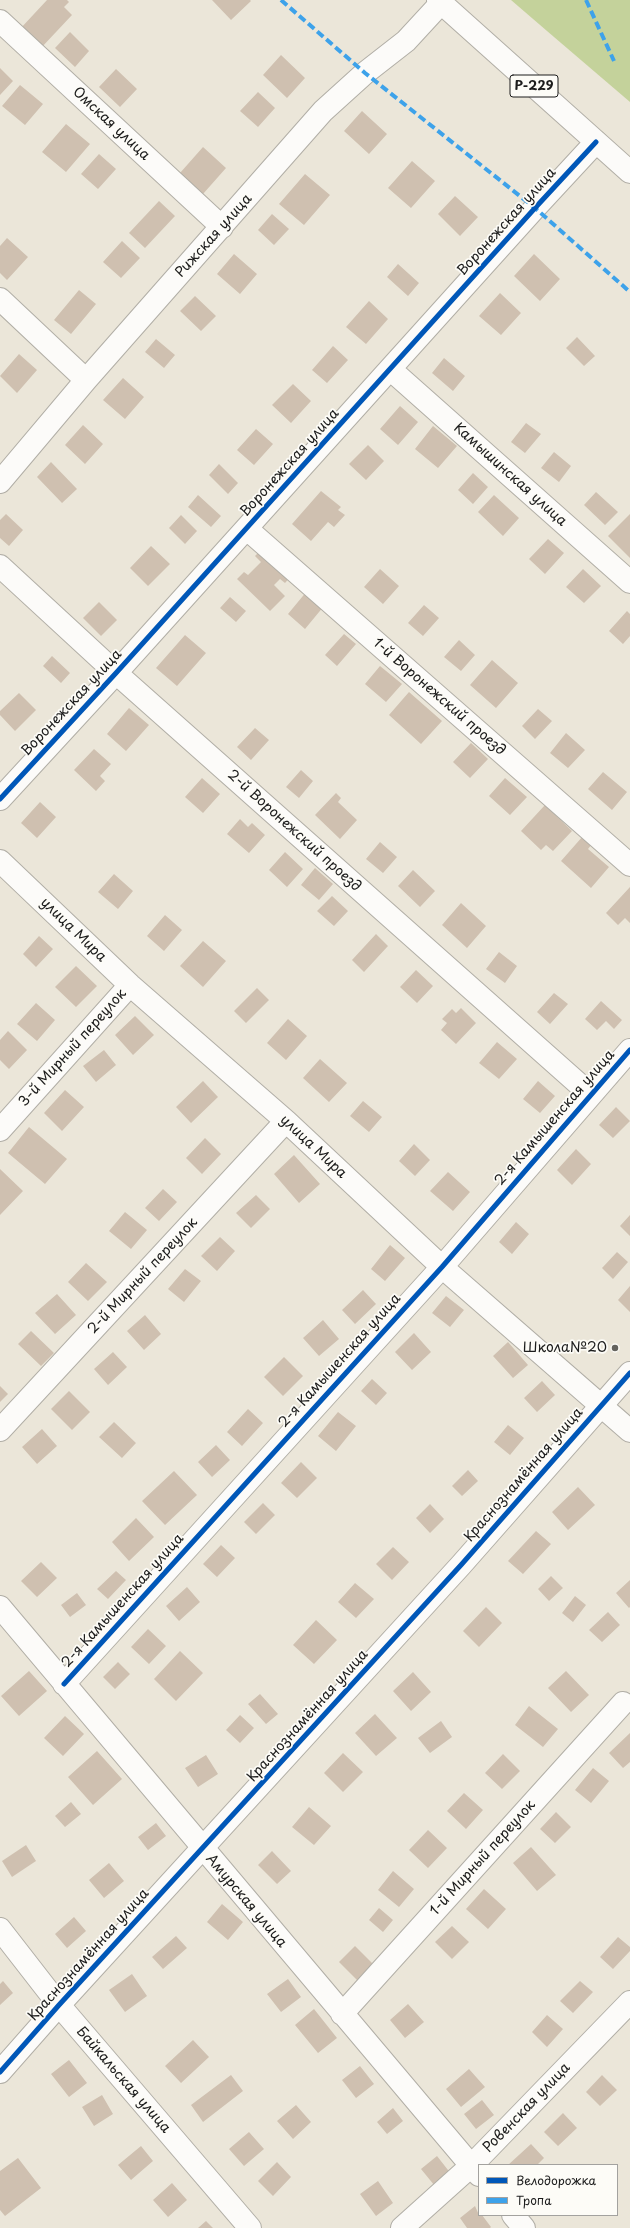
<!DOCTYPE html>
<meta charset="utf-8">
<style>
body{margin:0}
#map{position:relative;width:630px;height:2228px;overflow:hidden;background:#ebe6d9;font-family:"Playpen Sans",sans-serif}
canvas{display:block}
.legend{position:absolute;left:478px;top:2164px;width:140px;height:52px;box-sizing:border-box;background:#fdfcf7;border:1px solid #a3a29f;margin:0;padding:5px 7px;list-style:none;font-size:12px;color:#1c1c1c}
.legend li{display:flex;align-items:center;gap:8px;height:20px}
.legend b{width:20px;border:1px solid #a3a29f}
</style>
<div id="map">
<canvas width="630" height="2228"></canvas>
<ul class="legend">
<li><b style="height:5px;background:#0057b8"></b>Велодорожка</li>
<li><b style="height:5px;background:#3da2ea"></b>Тропа</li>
</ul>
</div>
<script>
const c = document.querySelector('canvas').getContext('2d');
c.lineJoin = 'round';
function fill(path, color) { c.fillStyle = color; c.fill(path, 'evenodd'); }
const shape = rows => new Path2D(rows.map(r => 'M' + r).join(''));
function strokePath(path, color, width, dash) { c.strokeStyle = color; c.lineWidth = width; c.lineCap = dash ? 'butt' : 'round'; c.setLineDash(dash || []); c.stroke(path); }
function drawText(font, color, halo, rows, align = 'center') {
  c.font = font + ' "Playpen Sans",sans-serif'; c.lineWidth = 3.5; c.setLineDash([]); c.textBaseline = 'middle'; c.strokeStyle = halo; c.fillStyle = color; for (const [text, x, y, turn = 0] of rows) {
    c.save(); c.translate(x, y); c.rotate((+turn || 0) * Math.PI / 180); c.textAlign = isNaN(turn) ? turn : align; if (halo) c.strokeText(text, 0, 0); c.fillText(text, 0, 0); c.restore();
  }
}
fill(shape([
 [511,0,630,0,630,102,547,31]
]), '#c4d29b');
fill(shape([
 [47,0,67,0,69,2,64,7,72,15,41,48,20,29],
 [212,0,250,0,251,1,231,20],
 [70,32,89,51,75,67,55,48],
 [281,55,305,78,287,98,263,75],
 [0,68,13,81,0,95],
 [116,69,137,89,120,107,99,87],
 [20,85,43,104,25,125,2,106],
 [258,92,275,108,258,127,240,111],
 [362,111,387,134,369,154,344,131],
 [66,124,90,144,66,172,42,152],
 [203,147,226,168,203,194,180,173],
 [99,154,116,169,98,189,81,174],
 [412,161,435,181,411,208,388,188],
 [305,174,330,195,304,225,279,204],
 [455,196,478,217,460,236,438,214],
 [159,201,175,216,145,248,129,233],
 [272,214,289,229,274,245,258,230],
 [7,238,28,257,7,280,0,273,0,246],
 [122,241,140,258,121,278,103,262],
 [234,254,257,274,240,294,217,274],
 [534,254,560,279,540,301,514,276],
 [398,264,419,283,408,296,387,277],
 [79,290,96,304,71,334,54,320],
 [500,293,521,313,501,335,479,316],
 [195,296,216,316,201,331,180,311],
 [369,301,388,319,366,344,346,327],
 [577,337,595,356,584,366,566,348],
 [156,339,175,355,164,368,145,352],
 [333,346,348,360,327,383,312,370],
 [19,354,37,370,17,393,0,376],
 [444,358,465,376,453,391,432,373],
 [123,378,144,397,125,419,103,400],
 [293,384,311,401,291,423,272,405],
 [400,406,418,422,398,445,380,429],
 [526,423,541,434,525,453,511,442],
 [83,425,103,444,85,464,65,445],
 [433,426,457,446,438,468,415,449],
 [256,429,273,444,254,465,237,450],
 [368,445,384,461,366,480,349,464],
 [554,452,571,466,559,482,541,468],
 [51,462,77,489,62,503,37,477],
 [219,464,238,483,228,494,209,475],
 [473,473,488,487,473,504,458,490],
 [321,491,341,507,338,510,345,515,334,527,328,522,311,541,292,524],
 [596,492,618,512,605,525,584,505],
 [198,495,221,516,211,527,188,507],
 [494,495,519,518,503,536,478,512],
 [6,514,23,530,9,546,0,538,0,520],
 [630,514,630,558,608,536],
 [181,515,197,531,185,544,169,528],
 [548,539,564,553,545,574,529,559],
 [151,546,170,564,148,586,130,568],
 [263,548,292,575,285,583,280,579,274,585,285,596,270,611,237,579,244,572,248,575,261,562,255,556],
 [380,569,399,586,383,604,364,587],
 [583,569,601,586,584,603,566,587],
 [307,591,324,606,305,629,288,614],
 [230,597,246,611,236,622,220,608],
 [99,602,117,620,101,636,83,618],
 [424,605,439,618,423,636,408,623],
 [627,611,630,614,630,636,623,644,609,631],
 [344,634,356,644,337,666,325,655],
 [185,635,206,653,177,686,156,668],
 [459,640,475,655,461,671,444,657],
 [52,656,70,673,61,683,43,666],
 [492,660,518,683,496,708,470,685],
 [380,666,402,684,386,702,365,684],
 [409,692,442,721,421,744,389,715],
 [19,693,36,710,15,731,0,715,0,711],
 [129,708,149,725,126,751,107,734],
 [538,709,552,721,535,739,522,726],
 [255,728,269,740,251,760,237,747],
 [566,733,585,750,568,768,550,753],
 [471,743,488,759,470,778,453,762],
 [94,749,111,764,100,776,105,781,96,791,74,770],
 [301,770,313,781,299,798,286,787],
 [603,772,627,792,612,810,588,789],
 [202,778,220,794,203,813,185,797],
 [505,778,527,797,510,815,489,796],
 [336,793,341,798,338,802,357,820,340,839,315,815],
 [40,802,56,817,37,838,21,823],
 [545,805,572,831,553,851,546,845,541,850,521,831],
 [240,819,248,827,252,823,265,835,249,853,227,834],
 [583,836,592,844,588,849,609,867,591,888,561,861],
 [380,842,397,857,383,873,366,859],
 [285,852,303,869,287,887,269,870],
 [315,868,333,884,319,900,301,885],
 [413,870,435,891,420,907,398,886],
 [114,874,133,891,118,909,98,892],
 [630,887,630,923,625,918,618,925,606,913],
 [332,896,348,911,334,926,317,911],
 [461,903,486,926,467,948,442,925],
 [165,915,182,930,164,951,147,936],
 [376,934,388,946,364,972,352,960],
 [39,936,53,949,36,967,23,954],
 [203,941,226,961,203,987,180,966],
 [499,952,517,966,505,983,486,969],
 [76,966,97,986,76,1007,55,987],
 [416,970,433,986,417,1003,400,987],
 [257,988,269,1000,246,1023,234,1011],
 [554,993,568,1004,550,1024,537,1012],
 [601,1001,622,1020,614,1029,606,1021,597,1030,585,1019],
 [36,1003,55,1020,37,1041,17,1024],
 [461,1008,476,1023,456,1044,441,1030,447,1023,442,1019,452,1009,456,1013],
 [135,1016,154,1035,133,1055,115,1035],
 [288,1019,307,1036,286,1060,267,1043],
 [8,1031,27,1050,9,1069,0,1060,0,1040],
 [497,1042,517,1059,499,1079,479,1063],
 [104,1050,116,1065,96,1082,83,1066],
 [320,1059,347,1083,329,1102,303,1078],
 [203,1081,218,1097,191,1123,176,1107],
 [538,1081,555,1096,540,1113,523,1099],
 [65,1090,84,1107,62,1131,44,1113],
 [363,1101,382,1117,369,1132,350,1116],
 [616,1107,630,1121,613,1138,599,1125],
 [29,1127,67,1159,45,1184,8,1153],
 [205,1138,221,1154,202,1174,186,1158],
 [414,1144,430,1160,415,1176,399,1161],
 [576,1149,591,1164,572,1185,557,1170],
 [294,1155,320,1184,299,1203,274,1174],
 [0,1169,23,1191,0,1215],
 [448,1172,470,1192,453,1211,430,1191],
 [163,1189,177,1202,159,1221,145,1208],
 [256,1195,270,1209,251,1228,236,1213],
 [125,1212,147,1230,131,1249,109,1231],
 [630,1215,630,1236,620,1226],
 [516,1222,529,1234,512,1254,499,1242],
 [220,1237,235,1251,217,1271,201,1256],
 [390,1245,405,1258,385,1281,371,1269],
 [617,1252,628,1262,613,1279,602,1268],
 [86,1263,107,1282,88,1301,68,1282],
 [185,1269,201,1281,184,1302,168,1289],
 [630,1286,630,1312,618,1300],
 [363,1290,376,1304,355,1324,342,1310],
 [57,1294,76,1315,55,1334,35,1313],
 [446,1296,464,1310,450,1327,432,1313],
 [145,1315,161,1334,144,1350,127,1331],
 [323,1320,339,1339,319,1356,303,1338],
 [31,1331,54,1353,41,1366,18,1344],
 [414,1333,431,1352,412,1370,395,1352],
 [508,1342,528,1365,513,1378,493,1356],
 [113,1352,127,1367,108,1385,94,1369],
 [284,1357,303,1376,283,1396,264,1377],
 [372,1379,387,1393,376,1405,361,1391],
 [542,1381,555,1395,537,1412,524,1398],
 [0,1386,8,1394,0,1402],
 [69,1391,90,1412,72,1430,51,1409],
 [248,1409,263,1423,242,1446,227,1432],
 [338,1412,356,1426,336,1451,318,1436],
 [114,1422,136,1443,122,1458,99,1437],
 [508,1425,524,1438,510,1455,494,1442],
 [42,1429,57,1446,37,1464,22,1447],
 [216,1445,230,1460,212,1477,198,1462],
 [301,1462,317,1478,297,1498,281,1483],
 [468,1470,478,1481,462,1496,452,1486],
 [174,1471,197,1495,165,1525,142,1501],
 [578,1487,595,1505,568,1530,552,1512],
 [263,1503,275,1515,256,1534,244,1522],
 [430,1504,444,1519,430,1533,416,1518],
 [136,1518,154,1537,129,1561,112,1542],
 [536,1531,551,1544,523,1574,508,1561],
 [221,1545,235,1558,217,1577,203,1564],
 [393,1547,409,1562,392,1580,376,1564],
 [41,1562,57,1578,37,1597,21,1581],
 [116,1571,126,1580,108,1599,97,1589],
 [551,1576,563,1588,549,1601,538,1589],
 [630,1580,630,1607,629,1608,616,1593],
 [355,1583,374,1599,356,1618,338,1602],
 [187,1587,200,1602,179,1621,166,1606],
 [77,1593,86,1605,70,1617,61,1605],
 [575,1596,586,1605,573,1622,562,1613],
 [486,1607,502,1623,479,1647,463,1631],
 [608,1612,620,1625,602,1642,589,1630],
 [316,1620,337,1640,314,1664,293,1645],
 [148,1629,166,1646,149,1664,131,1647],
 [180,1651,203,1673,176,1701,154,1679],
 [118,1662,130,1674,115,1689,103,1677],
 [29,1671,47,1691,19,1716,1,1696],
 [566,1671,589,1695,571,1712,548,1688],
 [413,1672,431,1692,411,1711,393,1691],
 [260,1694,278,1714,266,1724,248,1704],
 [529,1706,558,1729,543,1747,515,1725],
 [375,1714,397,1738,376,1756,355,1733],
 [240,1715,254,1728,240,1743,226,1730],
 [65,1716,84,1734,63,1756,44,1738],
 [441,1721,452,1737,430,1753,418,1738],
 [630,1733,630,1762,623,1768,609,1753],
 [97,1751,122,1779,93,1805,68,1777],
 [343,1753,363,1772,343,1792,324,1773],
 [503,1754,520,1771,502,1789,485,1773],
 [206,1755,218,1774,198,1787,185,1768],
 [593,1768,609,1781,591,1803,575,1790],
 [464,1793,483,1810,466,1829,447,1811],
 [71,1802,81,1814,65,1827,55,1816],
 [309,1807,331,1826,314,1845,292,1827],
 [556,1812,571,1827,555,1843,540,1829],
 [156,1823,166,1836,148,1850,138,1837],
 [428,1830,447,1848,428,1868,409,1850],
 [26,1845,36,1861,12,1877,2,1861],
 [531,1847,556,1875,537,1891,513,1863],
 [272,1851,291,1871,277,1884,258,1865],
 [109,1863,124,1881,104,1898,89,1880],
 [393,1871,414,1889,399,1907,378,1890],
 [484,1889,506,1909,488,1929,466,1909],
 [222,1904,243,1922,228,1940,207,1922],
 [379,1908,393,1920,383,1932,369,1920],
 [74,1917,86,1931,67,1948,55,1934],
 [452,1926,469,1942,452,1959,435,1942],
 [176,1936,187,1948,163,1969,152,1957],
 [618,1937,630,1947,630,1951,613,1969,600,1957],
 [355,1946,375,1966,359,1982,339,1962],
 [132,1974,147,1996,125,2012,109,1990],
 [288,1979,301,1997,281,2012,267,1994],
 [3,1981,13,1993,0,2005,0,1984],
 [580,1981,593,1992,573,2013,560,2001],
 [408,2004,424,2022,405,2038,390,2020],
 [314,2009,337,2038,318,2053,295,2025],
 [547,2015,563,2029,547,2047,532,2032],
 [193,2040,209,2057,181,2083,165,2066],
 [69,2060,87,2083,69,2097,51,2074],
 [360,2066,374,2084,356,2098,342,2080],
 [469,2069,485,2087,461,2107,446,2089],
 [231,2075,243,2091,203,2122,191,2105],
 [602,2075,617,2090,600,2106,586,2092],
 [102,2095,113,2114,94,2126,82,2107],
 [482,2100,494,2115,476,2129,464,2114],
 [296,2105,311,2122,293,2139,277,2121],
 [393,2108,403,2121,387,2134,377,2122],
 [563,2113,577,2128,558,2146,544,2132],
 [249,2132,264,2149,244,2166,229,2149],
 [531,2144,544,2158,537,2165,508,2165],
 [141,2146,153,2161,131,2180,118,2165],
 [437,2156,455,2179,439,2191,421,2169],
 [18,2158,41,2188,5,2216,0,2210,0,2171],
 [277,2162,291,2177,273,2196,258,2181],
 [378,2181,393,2203,376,2216,360,2194],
 [172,2183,187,2200,168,2217,153,2200],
 [475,2206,479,2215,482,2215,491,2227,490,2228,467,2228,460,2218],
 [206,2221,213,2228,198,2228]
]), '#cfc0b0');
const street = shape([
 [0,21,222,227],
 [0,299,86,380],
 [390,369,630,582],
 [0,482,86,380,323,111,365,73,406,41,441,3],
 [247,529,630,865],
 [0,566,116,673,590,1094],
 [0,799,116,673,535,208,596,142],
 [0,861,130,985,286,1121,442,1267,630,1431],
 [0,1130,130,985],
 [0,1430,286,1121],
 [0,1607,479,2175],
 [64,1684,442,1267,630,1050],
 [0,1929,59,2005,250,2228],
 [342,2014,623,1703],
 [513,2215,524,2228],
 [402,2228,471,2166,630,2002]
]);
const secondary = shape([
 [0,2072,59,2005,461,1565,630,1373]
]);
const primary = shape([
 [438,0,630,172]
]);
strokePath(street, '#b1aea6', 24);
strokePath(secondary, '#b1aea6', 24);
strokePath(primary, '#b1aea6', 24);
strokePath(street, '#fcfbf9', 22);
strokePath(secondary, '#fcfbf9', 22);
strokePath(primary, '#fcfbf9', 22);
strokePath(shape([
 [281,0,365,73,535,208,630,292],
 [586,0,614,61]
]), '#3da2ea', 4, [8, 4]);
strokePath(shape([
 [0,799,116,673,535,208,596,142],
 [64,1684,442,1267,630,1050],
 [0,2072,59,2005,461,1565,630,1373]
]), '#0057b8', 5);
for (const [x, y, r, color] of [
 [615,1348,4,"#64635e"]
]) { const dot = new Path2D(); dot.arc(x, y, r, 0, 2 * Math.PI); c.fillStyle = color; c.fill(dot); strokePath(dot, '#fdfcf7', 1.5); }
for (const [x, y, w] of [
 [534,86,48]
]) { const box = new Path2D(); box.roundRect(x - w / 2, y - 11, w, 22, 3); c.fillStyle = '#fdfcf7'; c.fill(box); strokePath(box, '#1c1c1c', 1); }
drawText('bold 13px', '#1c1c1c', null, [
 ["Р-229",534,86]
]);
drawText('14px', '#1c1c1c', '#fdfcf7', [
 ["Омская улица",111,124,43],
 ["Воронежская улица",507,222,-48],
 ["Рижская улица",214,236,-48],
 ["Воронежская улица",290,463,-48],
 ["Камышинская улица",510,475,42],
 ["1-й Воронежский проезд",439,697,41],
 ["Воронежская улица",72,703,-47],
 ["2-й Воронежский проезд",294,831,42],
 ["улица Мира",73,930,44],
 ["3-й Мирный переулок",73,1048,-48],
 ["2-я Камышенская улица",555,1118,-49],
 ["улица Мира",313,1147,43],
 ["2-й Мирный переулок",143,1276,-47],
 ["2-я Камышенская улица",340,1361,-48],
 ["Краснознамённая улица",524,1475,-49],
 ["2-я Камышенская улица",123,1601,-48],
 ["Краснознамённая улица",308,1716,-48],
 ["1-й Мирный переулок",483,1858,-48],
 ["Амурская улица",246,1901,50],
 ["Краснознамённая улица",89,1955,-48],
 ["Байкальская улица",123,2080,49],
 ["Ровенская улица",527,2108,-46]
]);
drawText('14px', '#1c1c1c', '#fdfcf7', [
 ["Школа№20",607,1348]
], 'right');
</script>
